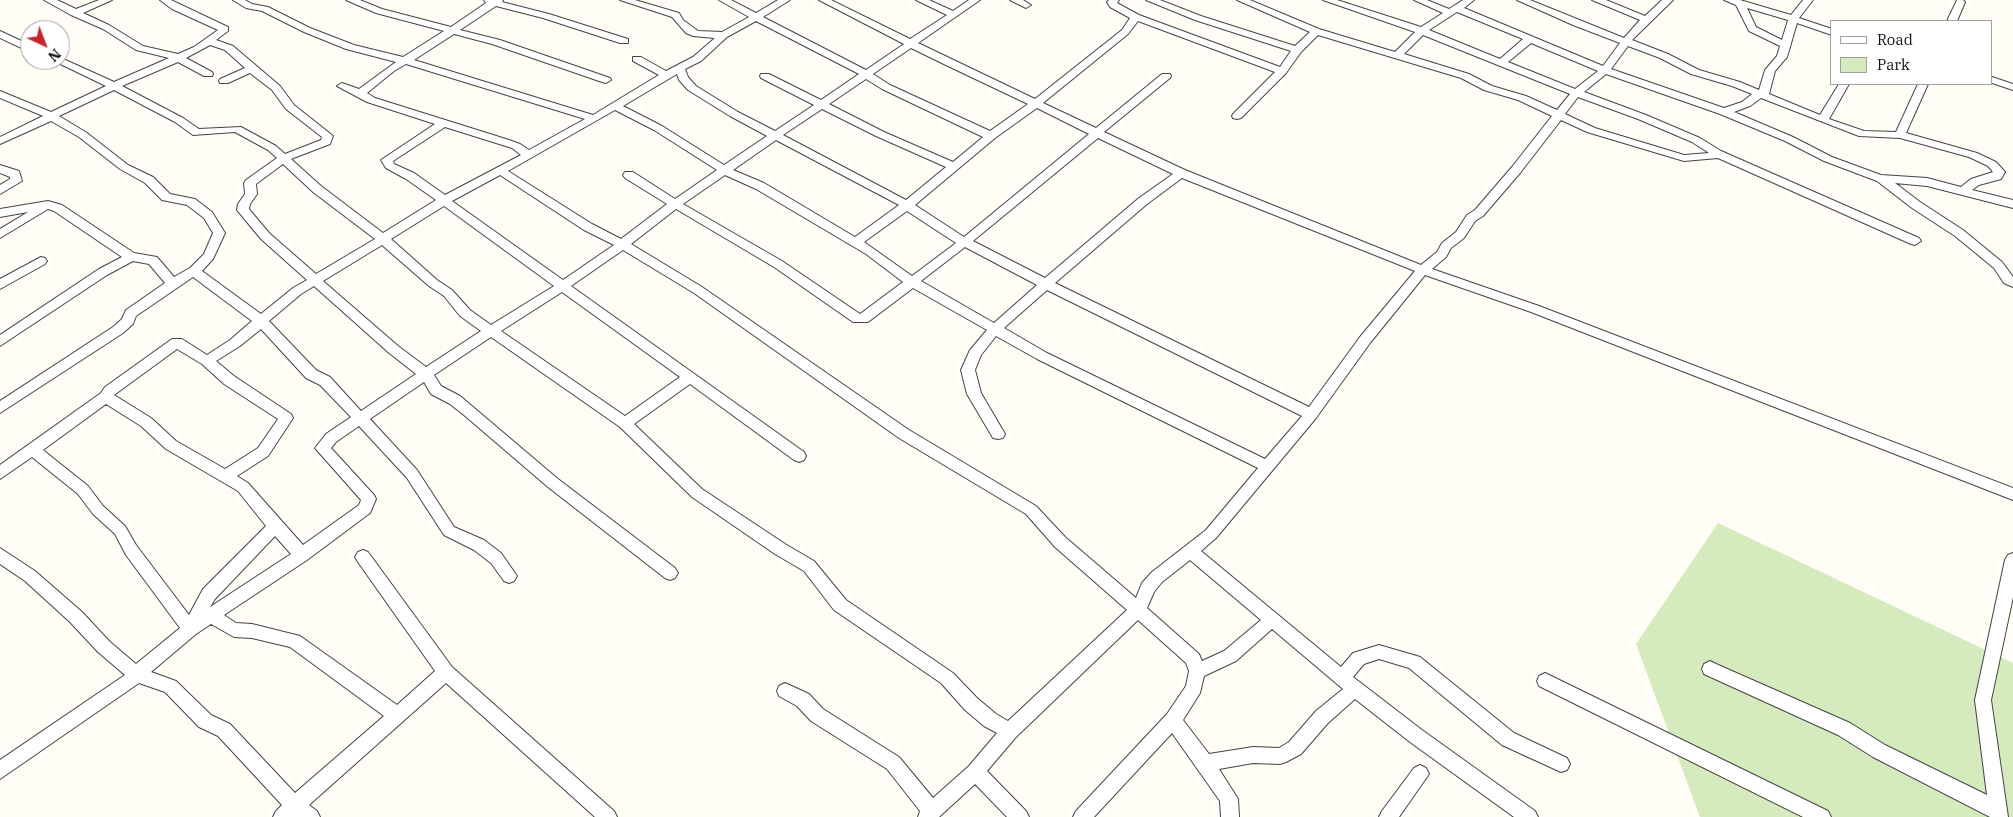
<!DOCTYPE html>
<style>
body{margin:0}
#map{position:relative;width:2013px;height:817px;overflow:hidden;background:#fffdf5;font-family:"IBM Plex Serif",serif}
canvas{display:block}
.legend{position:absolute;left:1830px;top:20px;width:162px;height:65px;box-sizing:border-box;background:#fff;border:1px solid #a0a0a0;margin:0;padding:6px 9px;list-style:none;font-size:15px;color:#111}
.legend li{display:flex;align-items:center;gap:10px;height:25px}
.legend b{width:25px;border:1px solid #a0a0a0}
.north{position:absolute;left:20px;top:20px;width:50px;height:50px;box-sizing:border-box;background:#fff;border:1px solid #a0a0a0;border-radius:50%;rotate:137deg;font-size:14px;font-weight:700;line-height:20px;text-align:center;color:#111}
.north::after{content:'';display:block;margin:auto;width:18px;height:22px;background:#c4262e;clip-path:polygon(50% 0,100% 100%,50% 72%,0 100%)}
</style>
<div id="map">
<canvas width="2013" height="817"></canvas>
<ul class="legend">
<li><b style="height:6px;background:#fff"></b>Road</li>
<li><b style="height:14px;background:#d5ebbd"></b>Park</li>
</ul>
<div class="north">N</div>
</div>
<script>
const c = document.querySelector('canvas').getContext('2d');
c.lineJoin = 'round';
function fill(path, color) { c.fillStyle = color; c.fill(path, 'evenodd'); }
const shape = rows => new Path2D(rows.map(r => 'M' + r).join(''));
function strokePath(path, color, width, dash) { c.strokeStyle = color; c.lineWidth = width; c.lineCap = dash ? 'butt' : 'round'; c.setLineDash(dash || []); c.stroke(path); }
fill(shape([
 [1718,523,2013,663,2013,817,1700,817,1636,644]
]), '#d5ebbd');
const street = shape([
 [44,0,57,0,76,9,99,0,112,0,83,13,109,25,143,46,178,54,194,47,218,30,172,9,160,0,171,0,228,27,228,31,216,40,233,46,280,86,294,105,333,136,330,144,291,159,321,186,383,233,436,200,406,179,386,168,381,160,435,124,367,102,337,86,342,83,359,89,396,62,346,49,304,32,262,11,246,8,233,0,245,0,252,4,268,7,310,28,354,45,403,57,444,31,376,13,346,0,360,0,382,9,451,27,486,3,484,0,503,0,502,2,549,14,628,39,628,43,620,43,543,18,496,6,460,30,500,40,610,78,611,80,606,83,602,82,492,44,454,34,414,60,593,115,659,75,633,61,633,57,641,57,666,71,693,57,715,38,693,36,686,33,672,17,620,0,635,0,679,13,683,20,698,31,722,32,749,17,719,0,731,0,756,13,778,0,790,0,763,17,866,70,904,44,819,0,831,0,910,39,947,15,916,0,929,0,953,11,969,0,980,0,918,43,1035,99,1122,30,1130,18,1110,7,1107,2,1109,0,1119,0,1117,3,1139,15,1280,67,1291,51,1195,20,1146,0,1160,0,1201,16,1295,46,1310,32,1237,0,1250,0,1319,29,1395,52,1415,32,1323,0,1337,0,1421,27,1443,13,1414,0,1427,0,1449,9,1463,0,1474,0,1464,8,1603,66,1620,43,1573,25,1517,0,1530,0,1624,38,1640,20,1592,0,1606,0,1645,16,1662,0,1673,0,1632,40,1668,54,1699,70,1740,82,1759,90,1765,70,1777,56,1780,46,1749,31,1736,5,1724,0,1740,0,1791,15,1803,0,1813,0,1799,18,1832,29,1832,35,1797,23,1787,57,1775,71,1769,94,1820,115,1839,84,1849,84,1829,119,1864,131,1896,132,1918,84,1928,84,1906,133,1977,153,1996,162,2005,172,2001,179,1979,185,1972,190,2013,200,2013,208,1927,186,1895,183,1920,202,1963,230,2002,262,2013,277,2013,287,2004,283,1994,268,1955,236,1912,208,1877,181,1824,161,1785,141,1720,114,1606,74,1584,92,1646,115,1700,138,1721,151,1919,238,1921,241,1915,245,1911,244,1718,158,1684,161,1587,132,1561,120,1520,173,1483,216,1475,221,1464,238,1451,248,1446,257,1432,269,1539,306,2013,488,2013,500,1531,312,1425,275,1370,343,1316,418,1216,538,1201,551,1341,667,1353,653,1379,645,1420,657,1514,733,1567,758,1570,764,1567,770,1561,772,1502,745,1409,668,1379,659,1364,664,1353,677,1422,730,1535,811,1538,817,1514,817,1410,742,1355,699,1328,723,1301,754,1286,762,1280,764,1253,763,1219,769,1238,799,1239,817,1221,817,1220,801,1172,733,1094,817,1073,817,1076,811,1167,714,1186,686,1189,671,1186,663,1138,620,1016,737,987,771,1026,811,1029,817,1007,817,975,784,939,817,918,817,920,811,887,769,811,721,797,706,779,696,777,691,779,686,785,683,809,694,823,709,899,757,933,798,969,766,997,733,984,726,965,710,941,683,834,610,804,571,775,554,692,497,620,427,491,337,434,375,441,386,460,396,558,479,675,568,678,573,675,578,670,580,665,578,548,487,464,415,450,404,431,394,424,382,370,419,417,470,454,527,484,540,501,553,517,576,514,581,509,583,504,581,491,563,474,550,444,535,407,478,359,426,336,442,331,448,374,495,376,499,370,513,307,560,224,615,236,623,252,624,300,636,397,705,435,671,358,562,355,557,358,552,363,550,368,552,452,667,614,811,617,817,595,817,446,683,309,805,317,811,320,817,273,817,276,811,282,805,218,736,199,727,165,692,139,683,0,779,0,760,125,675,98,652,70,622,25,581,0,564,0,548,35,571,82,612,110,642,136,664,180,628,126,555,115,534,93,514,78,494,32,457,0,479,0,465,101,393,105,387,172,339,182,339,207,355,230,340,252,321,193,277,136,316,133,324,123,333,0,413,0,401,113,327,122,319,126,310,165,283,149,264,133,261,107,275,0,346,0,335,99,269,122,257,54,211,48,209,0,238,0,229,28,212,0,217,0,209,48,201,62,205,134,253,157,257,174,277,190,268,204,254,213,233,204,218,187,205,162,200,145,183,120,169,79,137,51,121,0,144,0,137,43,116,0,98,0,91,51,112,106,86,52,60,60,60,61,58,114,82,169,58,136,50,103,29,71,15,44,0],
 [1747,8,1788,20,1782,40,1756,27,1747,8],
 [1457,12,1523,39,1500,59,1429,30,1457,12],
 [756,21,859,74,821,100,769,74,761,74,760,76,761,78,814,105,775,131,738,112,696,86,688,77,685,69,701,61,727,37,756,21],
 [1138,21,1275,72,1233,114,1232,116,1233,118,1237,119,1241,118,1286,73,1301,52,1318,35,1461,78,1484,90,1518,100,1552,116,1512,167,1475,210,1467,215,1456,232,1442,243,1437,252,1421,265,1185,170,1104,132,1170,78,1171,76,1170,74,1162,74,1096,128,1043,103,1128,34,1138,21],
 [1423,35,1570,94,1557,110,1526,96,1492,86,1469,74,1404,54,1423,35],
 [1531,43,1598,71,1575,89,1508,62,1531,43],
 [210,45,225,50,245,68,220,79,219,81,220,83,228,83,250,73,272,90,286,109,322,137,321,140,285,154,276,146,241,127,199,129,183,118,122,86,178,62,204,76,212,76,213,74,212,72,186,58,210,45],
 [1628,46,1660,58,1691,74,1732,86,1752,94,1742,102,1724,108,1611,69,1628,46],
 [911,48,948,66,1028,104,990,131,890,85,873,74,911,48],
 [406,64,585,119,529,150,520,144,509,140,375,98,367,93,394,71,406,64],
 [677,74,679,80,688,90,730,116,767,136,724,165,662,126,623,106,677,74],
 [866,79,882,89,983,137,953,162,884,132,829,104,866,79],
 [114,90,175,122,193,135,235,132,268,150,277,158,246,180,244,183,245,194,238,204,237,210,261,239,307,280,293,288,261,314,202,271,213,259,225,233,212,212,195,199,170,194,153,177,128,165,87,133,59,116,114,90],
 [1578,97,1638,119,1692,142,1709,153,1684,155,1595,128,1565,114,1578,97],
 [1761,98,1859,136,1900,138,1969,157,1988,166,1993,172,1971,179,1961,187,1927,178,1881,175,1832,157,1793,137,1734,112,1750,106,1761,98],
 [1037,108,1089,134,964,237,915,205,995,138,1037,108],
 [822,109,876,136,946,167,906,200,783,135,822,109],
 [615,110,654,130,717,170,675,199,633,172,625,172,623,175,625,178,667,204,621,239,592,224,508,171,615,110],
 [445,127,512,148,521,155,445,195,414,173,394,164,393,161,445,127],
 [1098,138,1173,174,1139,198,1045,278,973,241,1098,138],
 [776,140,899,205,855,237,764,183,733,170,776,140],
 [283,164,313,192,375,239,316,274,269,233,249,209,250,204,257,194,256,184,283,164],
 [500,175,584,230,614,245,563,280,452,201,500,175],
 [725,175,756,189,866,254,903,282,860,314,782,261,683,204,725,175],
 [1182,178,1415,271,1360,337,1309,407,1055,283,1147,204,1182,178],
 [444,206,554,286,491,325,470,310,452,290,437,280,391,239,444,206],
 [676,209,774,267,853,322,868,322,913,288,987,330,970,350,961,370,967,394,993,438,998,439,1003,438,1005,434,981,393,975,370,981,355,996,336,1037,359,1258,468,1206,530,1152,572,1142,583,1136,598,1065,537,1036,506,909,430,702,287,631,244,676,209],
 [907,211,956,243,912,276,864,242,907,211],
 [382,245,429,286,444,296,460,316,481,331,426,367,398,346,323,281,382,245],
 [965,247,1037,285,994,323,921,281,965,247],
 [623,250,694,293,899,438,1026,514,1055,547,1127,610,1008,721,996,714,977,698,953,673,846,600,814,561,785,544,702,489,634,424,690,384,794,460,799,462,804,460,806,456,804,452,571,286,623,250],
 [314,286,388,352,416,374,361,411,330,377,316,370,269,321,301,294,314,286],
 [1047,290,1302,416,1265,459,1047,353,1004,328,1047,290],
 [562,292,680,377,625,416,501,331,562,292],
 [261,329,306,378,320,385,351,417,326,434,315,448,361,500,359,505,303,545,248,483,237,476,268,456,293,418,291,414,234,376,216,361,240,346,261,329],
 [177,349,202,364,224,384,278,419,258,448,225,469,176,441,151,418,114,395,177,349],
 [106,404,141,426,166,449,238,491,266,526,203,589,189,615,136,545,125,526,103,506,88,486,43,450,106,404],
 [275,536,291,554,210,607,215,599,275,536],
 [1190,560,1261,620,1224,651,1202,661,1199,654,1147,608,1154,592,1162,582,1190,560],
 [211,624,234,637,252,638,290,647,384,716,295,793,230,724,211,715,176,681,151,672,196,634,211,624],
 [1272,629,1343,689,1316,711,1289,742,1279,748,1253,747,1209,754,1183,720,1200,693,1204,676,1236,661,1272,629],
 [1010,0,1023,0,1031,5,1026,8,1010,0],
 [1957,0,1963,0,1965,2,1957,21,1947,21,1957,0],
 [0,31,30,45,30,52,0,38,0,31],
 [1992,77,2013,84,2013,90,1992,83,1992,77],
 [0,165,19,171,22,181,0,194,0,185,10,179,10,177,0,173,0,165],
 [41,257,45,258,47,261,45,264,0,289,0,279,41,257],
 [2013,553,2013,597,1991,700,2008,817,1990,817,1873,757,1838,735,1704,674,1702,669,1704,664,1710,661,1716,664,1850,723,1885,745,1987,795,1975,700,2005,560,2008,555,2013,553],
 [1545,673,1828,811,1831,817,1803,817,1539,686,1537,681,1539,676,1545,673],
 [1420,765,1426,768,1429,774,1399,817,1379,817,1382,811,1414,768,1420,765]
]);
strokePath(street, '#444', 2);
fill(street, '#fff');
</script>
